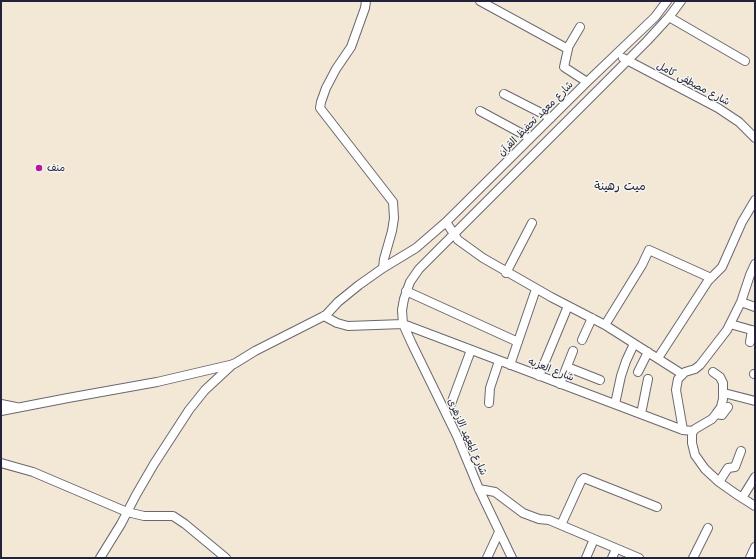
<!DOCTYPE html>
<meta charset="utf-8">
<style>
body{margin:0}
#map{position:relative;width:756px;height:559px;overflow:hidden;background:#f3e8d5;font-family:"Shantell Sans",sans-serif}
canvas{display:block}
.frame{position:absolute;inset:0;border:2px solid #22223b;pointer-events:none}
</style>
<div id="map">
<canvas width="756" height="559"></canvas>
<div class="frame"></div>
</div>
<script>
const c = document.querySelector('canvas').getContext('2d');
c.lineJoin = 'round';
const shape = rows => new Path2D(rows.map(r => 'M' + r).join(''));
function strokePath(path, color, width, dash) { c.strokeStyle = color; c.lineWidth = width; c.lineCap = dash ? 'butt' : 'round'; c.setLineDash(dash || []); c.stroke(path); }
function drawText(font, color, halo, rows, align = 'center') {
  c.font = font + ' "Shantell Sans","Playpen Sans Arabic",sans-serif'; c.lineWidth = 3; c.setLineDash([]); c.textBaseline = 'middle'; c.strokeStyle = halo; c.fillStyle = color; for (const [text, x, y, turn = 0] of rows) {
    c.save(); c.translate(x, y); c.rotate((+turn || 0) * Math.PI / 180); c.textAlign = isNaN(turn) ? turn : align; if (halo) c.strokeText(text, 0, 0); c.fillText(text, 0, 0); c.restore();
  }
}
const street = shape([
 [366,1,365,8,351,47,336,69,326,88,321,102,320,108,393,202,394,218,392,231,384,259,383,268],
 [480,1,568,49,564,67,587,82],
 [669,17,745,61],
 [567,49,580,27],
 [623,58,718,108,739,122,755,138],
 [504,94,551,118],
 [480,111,530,138],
 [446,222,458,240,483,258,551,297,605,325,682,374],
 [506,273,532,223],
 [406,291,518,342],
 [741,302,755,307],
 [324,316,337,323,348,326,403,324,683,430,693,431],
 [730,324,755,331],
 [605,325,642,265,649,250,711,278],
 [582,340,592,318],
 [750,342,752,330],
 [658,358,708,281,722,267,742,222,755,200],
 [510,365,536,289],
 [567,367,600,380],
 [638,372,648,352],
 [713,372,720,377,723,383,723,399,721,407,716,414,712,419,695,429,692,433,692,443,695,455,705,469,719,482,736,494,755,506],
 [754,374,755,374],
 [539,376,568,306],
 [560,384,573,351],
 [724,393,755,401],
 [489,403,490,388,499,361],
 [1,404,16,407],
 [451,404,471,350],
 [615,404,621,376,626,361,634,344],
 [1,411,68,398,157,382,234,364,255,351,326,315,338,302,359,285,383,268,416,248,446,222,587,82,655,17,667,1],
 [641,414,648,379],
 [716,414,722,415,728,407],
 [683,430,676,390,678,379,685,372,695,369,700,365,727,330,741,302,750,275,755,264],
 [1,463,33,472,127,512,144,516,173,516,185,524,226,558],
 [719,482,728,468,735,467,741,451],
 [479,489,495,492,523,513,539,519,549,520,639,558],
 [742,498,755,477],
 [561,525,581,481,584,478,657,507],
 [100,558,121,524,136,495,154,464,189,410,205,390,233,364],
 [487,558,499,532],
 [512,558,479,489,457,436,412,344,403,324,402,310,404,299,410,282,419,269,647,41,669,17,681,1],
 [586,558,594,539],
 [612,558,616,549],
 [693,558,708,528],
 [750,558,755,547]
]);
strokePath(street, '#6b6771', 10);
strokePath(street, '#fff', 8);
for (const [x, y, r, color] of [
 [39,168,4,"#b5179e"]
]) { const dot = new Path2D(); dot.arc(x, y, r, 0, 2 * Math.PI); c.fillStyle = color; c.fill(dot); strokePath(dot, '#f6f6f2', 1.5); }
drawText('10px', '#22223b', '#f6f6f2', [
 ["شارع مصطفى كامل",693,84,28],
 ["شارع معهد تحفيظ القرآن",536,119,-45],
 ["شارع العزبه",551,370,21],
 ["شارع المعهد الازهرى",467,437,66]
]);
drawText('10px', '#22223b', '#f6f6f2', [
 ["منف",47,168]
], 'left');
drawText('12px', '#22223b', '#f6f6f2', [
 ["ميت رهينة",620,187]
]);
</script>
